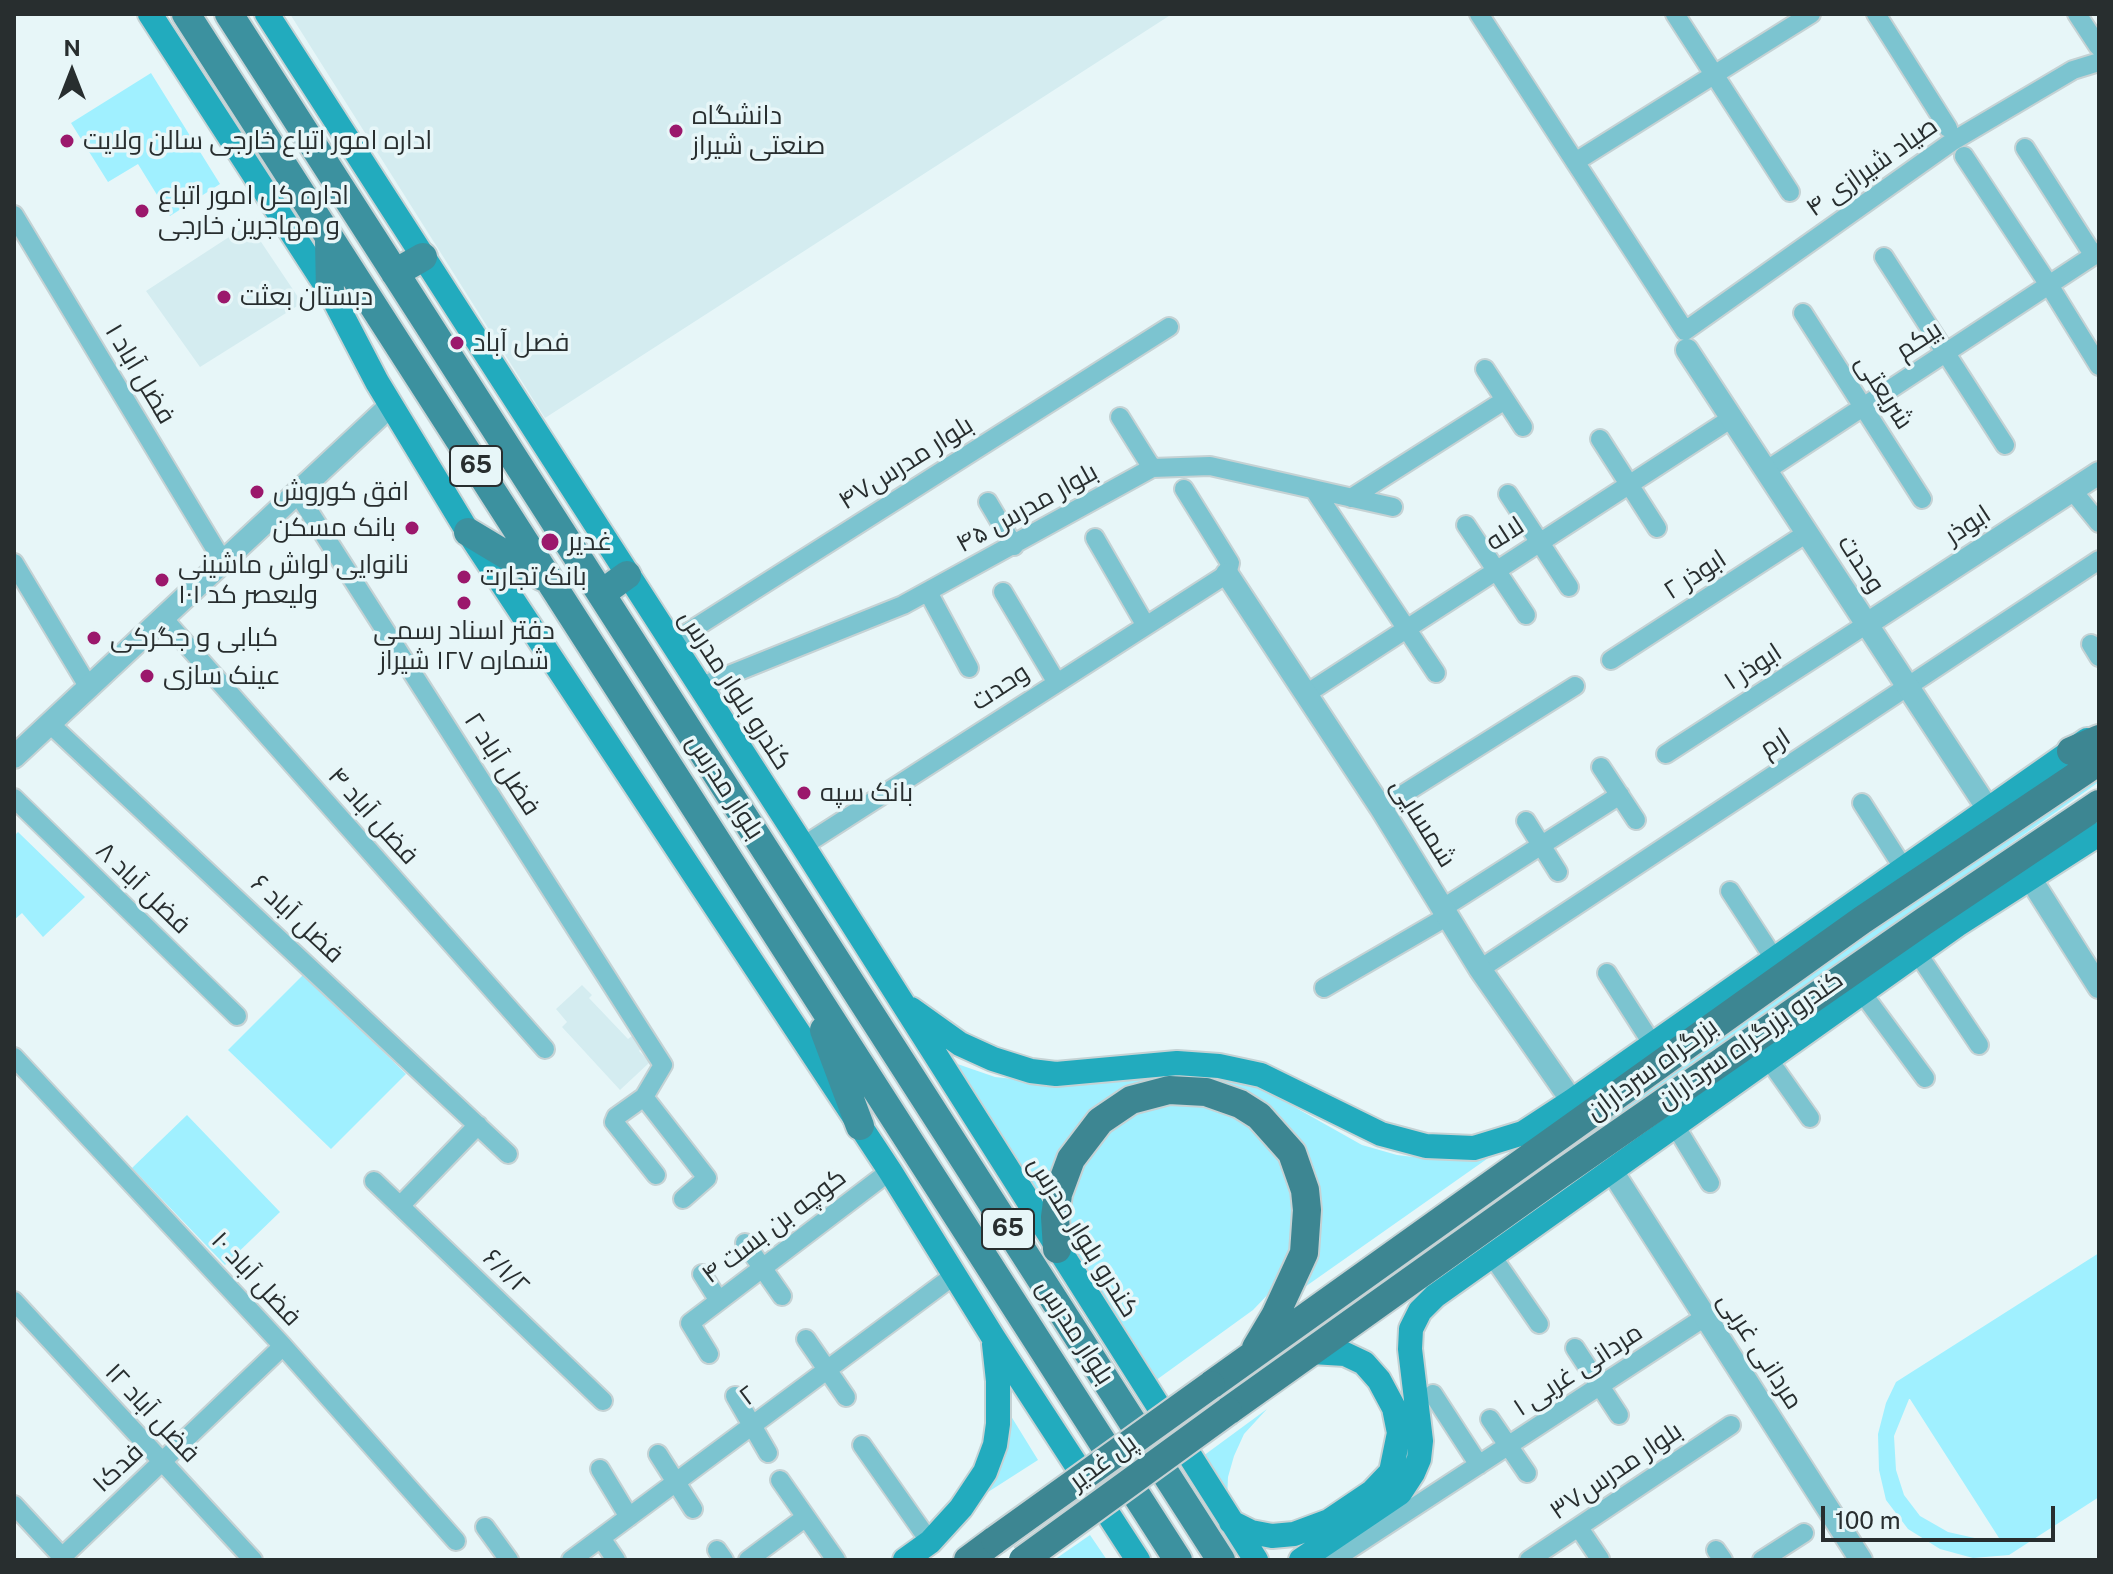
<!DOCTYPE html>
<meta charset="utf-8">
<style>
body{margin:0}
#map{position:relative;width:2113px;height:1574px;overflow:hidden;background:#e7f6f8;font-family:"Public Sans",sans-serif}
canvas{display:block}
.frame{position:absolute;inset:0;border:16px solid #282e2f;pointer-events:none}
.north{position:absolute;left:32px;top:32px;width:80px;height:80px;-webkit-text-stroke:6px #e7f6f8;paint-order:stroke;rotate:0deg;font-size:22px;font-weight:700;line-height:32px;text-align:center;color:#282e2f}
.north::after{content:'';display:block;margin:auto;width:28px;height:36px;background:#282e2f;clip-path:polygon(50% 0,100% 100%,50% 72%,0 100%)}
.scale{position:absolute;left:1821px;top:1506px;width:234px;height:36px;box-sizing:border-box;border:4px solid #282e2f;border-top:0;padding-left:10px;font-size:24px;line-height:28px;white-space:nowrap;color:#282e2f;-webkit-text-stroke:6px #e7f6f8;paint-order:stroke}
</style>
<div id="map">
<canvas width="2113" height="1574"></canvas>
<div class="frame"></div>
<div class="north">N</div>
<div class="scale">100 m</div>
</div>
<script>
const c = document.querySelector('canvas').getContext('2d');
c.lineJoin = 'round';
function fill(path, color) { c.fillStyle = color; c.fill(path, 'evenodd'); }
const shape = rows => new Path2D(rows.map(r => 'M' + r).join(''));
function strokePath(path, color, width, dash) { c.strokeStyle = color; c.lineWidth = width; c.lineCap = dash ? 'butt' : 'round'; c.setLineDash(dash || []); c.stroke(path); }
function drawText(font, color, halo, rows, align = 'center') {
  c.font = font + ' "Public Sans",Cairo,sans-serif'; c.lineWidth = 7; c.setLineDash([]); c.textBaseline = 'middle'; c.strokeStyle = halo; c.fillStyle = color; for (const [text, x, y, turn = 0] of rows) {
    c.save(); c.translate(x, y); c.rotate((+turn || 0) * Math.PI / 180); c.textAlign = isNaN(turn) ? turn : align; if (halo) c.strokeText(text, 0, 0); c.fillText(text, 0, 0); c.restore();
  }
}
fill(shape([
 [290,14,1172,14,545,418],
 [249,224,302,303,200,367,146,291],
 [582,985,592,995,589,998,628,1039,632,1036,642,1047,639,1051,650,1062,620,1090,562,1027,567,1022,556,1009]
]), '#d4ecf0');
fill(shape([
 [151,73,220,184,170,216,138,164,108,182,71,123],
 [2099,771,2099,782,1578,1146,1404,1264,1402,1257],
 [18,832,85,897,43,937,22,913,14,920,14,836],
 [304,974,406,1074,331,1149,228,1050],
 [943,1059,995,1077,1033,1081,1186,1072,1240,1081,1266,1091,1362,1145,1397,1155,1422,1158,1453,1156,1511,1142,1292,1296,1312,1252,1277,1120,1132,1091,1043,1217],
 [1192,1102,1233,1112,1273,1145,1293,1184,1295,1248,1276,1286,1253,1310,1148,1386,1067,1243,1072,1181,1113,1124,1157,1104],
 [187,1115,280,1212,225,1265,132,1168],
 [2099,1253,2099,1497,2009,1555,1973,1558,1940,1549,1908,1529,1886,1500,1879,1470,1878,1434,1886,1403,1896,1382],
 [1909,1399,1910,1399,1999,1538,1979,1539,1948,1532,1920,1516,1904,1495,1896,1470,1894,1436],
 [1006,1408,1038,1460,974,1501],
 [1267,1409,1244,1434,1234,1456,1228,1477,1227,1500,1199,1459],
 [1090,1535,1107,1560,1054,1560]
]), '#a0f0ff');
const minor = shape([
 [1479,14,1685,331,1953,141,2073,70,2099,62],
 [1675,14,1790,192],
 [1876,14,1948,128],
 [2077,14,2098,46],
 [2025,148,2094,256],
 [1964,156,2049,285,2099,366],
 [1575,162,1811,14],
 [14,215,222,560],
 [1884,257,2005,445],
 [1803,313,1922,499],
 [1485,369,1523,427],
 [1120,417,1152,468],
 [1600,439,1657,528],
 [1767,470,2099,252],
 [2072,490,2099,523],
 [296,491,663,1065,644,1097,616,1117,614,1122,656,1175],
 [1315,491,1436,673],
 [1508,494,1569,587],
 [1351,498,1505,400],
 [988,502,1014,546],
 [1466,525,1526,615],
 [1095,538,1146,626],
 [14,563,88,686],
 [928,592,969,668],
 [1003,592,1057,683],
 [162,617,545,1049],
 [671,643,1169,327],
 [2091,644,2099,657],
 [1611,660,1807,533],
 [699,687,903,605,1152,468,1210,466,1393,507],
 [1306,694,1732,418],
 [49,723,508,1154],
 [1666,754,1867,624],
 [1601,767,1636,820],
 [14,798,237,1016],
 [1862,803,1904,869],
 [1381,808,1575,686],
 [1526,821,1558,872],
 [803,846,1227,574,1230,563,1184,489],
 [1730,891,1775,960],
 [1443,908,1620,795],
 [1918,954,1979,1045],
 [1480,969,2099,560],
 [1607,973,1653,1045],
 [1324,988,1448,916],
 [1863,994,1925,1078],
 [14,1057,283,1346,456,1541],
 [1769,1060,1810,1118],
 [644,1097,707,1178,683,1199],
 [1676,1127,1710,1183],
 [374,1181,603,1401],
 [400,1206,478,1125],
 [745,1243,782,1296],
 [1492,1256,1539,1324],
 [702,1274,719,1301],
 [14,1301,253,1560],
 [806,1339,846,1397],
 [1575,1348,1619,1415],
 [709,1354,690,1323,890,1171],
 [1433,1394,1479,1465],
 [735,1396,768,1453],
 [1490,1419,1527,1473],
 [862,1445,930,1542],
 [658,1454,693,1509],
 [600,1469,629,1517],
 [780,1480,836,1560],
 [14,1505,65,1560],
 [485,1527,509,1560],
 [1579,1528,1600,1559],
 [601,1538,616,1560],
 [717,1550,724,1560],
 [1716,1550,1723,1560],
 [59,1560,283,1346],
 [571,1560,956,1274],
 [748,1560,806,1517],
 [1333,1560,1705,1317],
 [1529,1560,1731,1425],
 [1762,1560,1804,1533]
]);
const tertiary = shape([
 [1687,350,1988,809],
 [1227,574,1381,808,1480,969,1572,1101],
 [1867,624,2099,473],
 [14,757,391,405],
 [2030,878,2099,987],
 [1612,1171,1861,1560]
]);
const secondary = shape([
 [150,14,330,292,377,382,468,532,890,1171,993,1337,1138,1560],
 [267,14,803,846,1256,1560],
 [911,1009,960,1044,993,1059,1031,1071,1056,1074,1177,1063,1219,1066,1261,1075,1381,1134,1426,1146,1474,1148,1523,1133,1572,1101,2087,740],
 [1231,1522,1251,1532,1272,1536,1294,1534,1329,1521,1372,1492,1391,1472,1399,1433,1394,1408,1379,1380,1364,1363,1345,1354,1312,1352],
 [905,1560,930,1542,961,1508,985,1472,995,1445,998,1424,998,1381,994,1344],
 [1301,1560,1400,1493,1413,1473,1419,1459,1421,1441,1410,1349,1411,1329,1420,1311,1435,1296,1957,925,2099,834]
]);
const primary = shape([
 [186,14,1178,1560],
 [229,14,1221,1560],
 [329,240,330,292],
 [395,273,423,257],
 [468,532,543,577],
 [601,594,627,575],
 [824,1030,860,1126]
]);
const trunk = shape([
 [2071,751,2099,739],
 [1057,1249,1055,1217,1058,1194,1071,1159,1100,1121,1131,1100,1169,1090,1206,1092,1240,1104,1259,1116,1292,1153,1305,1190,1307,1210,1304,1253,1275,1316,1256,1348],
 [1211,1385,1862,920,2099,761],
 [1228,1411,1559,1175,1923,922,2099,804],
 [968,1560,995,1540]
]);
strokePath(minor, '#c5d2d4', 22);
strokePath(tertiary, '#c5d2d4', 26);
strokePath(secondary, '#c5d2d4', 28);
strokePath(primary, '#c5d2d4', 32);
strokePath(trunk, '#c5d2d4', 32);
strokePath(minor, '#7cc4d0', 18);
strokePath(tertiary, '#7cc4d0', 22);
strokePath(secondary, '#22abbe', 24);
strokePath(primary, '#3c919f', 28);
strokePath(trunk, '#3d8692', 28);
const trunkBridge = shape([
 [995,1540,1211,1385],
 [1023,1560,1228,1411]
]);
strokePath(trunkBridge, '#c5d2d4', 32, []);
strokePath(trunkBridge, '#3d8692', 28);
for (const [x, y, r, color] of [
 [676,131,8,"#9b186c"],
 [67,141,8,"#9b186c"],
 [142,211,8,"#9b186c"],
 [224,297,8,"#9b186c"],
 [457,343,8,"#9b186c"],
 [257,492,8,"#9b186c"],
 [412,528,8,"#9b186c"],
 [550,542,10,"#9b186c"],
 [464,577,8,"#9b186c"],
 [162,580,8,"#9b186c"],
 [464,603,8,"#9b186c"],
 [94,638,8,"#9b186c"],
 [147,676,8,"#9b186c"],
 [804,793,8,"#9b186c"]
]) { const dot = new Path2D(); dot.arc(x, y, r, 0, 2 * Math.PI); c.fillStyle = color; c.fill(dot); strokePath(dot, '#e7f6f8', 3); }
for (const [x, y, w] of [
 [476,466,52],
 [1008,1229,52]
]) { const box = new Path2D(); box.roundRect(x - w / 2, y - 20, w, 40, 6); c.fillStyle = '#e7f6f8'; c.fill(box); strokePath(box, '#282e2f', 2); }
drawText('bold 24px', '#282e2f', null, [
 ["65",476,466],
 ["65",1008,1229]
]);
drawText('26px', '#282e2f', '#e7f6f8', [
 ["دانشگاه",692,116],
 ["صنعتی شیراز",692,146],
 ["اداره امور اتباع خارجی سالن ولایت",83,141],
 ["اداره کل امور اتباع",158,196],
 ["و مهاجرین خارجی",158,226],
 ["دبستان بعثت",240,297],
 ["فصل آباد",473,343],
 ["افق کوروش",273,492],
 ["بانک مسکن",396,528,"right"],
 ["غدیر",568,542],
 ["نانوایی لواش ماشینی",178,565],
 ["ولیعصر کد ۱۰۱",178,595],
 ["بانک تجارت",480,577],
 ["دفتر اسناد رسمی",464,631,"center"],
 ["شماره ۱۲۷ شیراز",464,661,"center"],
 ["کبابی و جگرکی",110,638],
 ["عینک سازی",163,676],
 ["بانک سپه",820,793]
], 'left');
drawText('26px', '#282e2f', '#e7f6f8', [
 ["صیاد شیرازی ۴",1872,167,-35],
 ["بیکم",1919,340,-33],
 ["فضل آباد ۱",140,374,59],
 ["شریعتی",1884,392,57],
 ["بلوار مدرس۴۷",906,463,-32],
 ["۴۵ بلوار مدرس",1027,508,-29],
 ["ابوذر",1968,525,-33],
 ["لاله",1505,534,-33],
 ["وحدت",1861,564,57],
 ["ابوذر ۲",1695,575,-33],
 ["ابوذر ۱",1753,667,-33],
 ["وحدت",1000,687,-33],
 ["کندرو بلوار مدرس",735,690,57],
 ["ارم",1775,743,-33],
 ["فضل آباد ۲",502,764,57],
 ["بلوار مدرس",725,787,57],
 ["فضل آباد ۴",373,816,48],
 ["شمسایی",1423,823,58],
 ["فضل آباد ۸",143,888,44],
 ["فضل آباد ۶",297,919,43],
 ["کندرو بزرگراه سرداران",1750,1040,-35],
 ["بزرگراه سرداران",1652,1069,-36],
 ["کوچه بن بست ۴",774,1226,-37],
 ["کندرو بلوار مدرس",1083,1237,58],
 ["۶/۱/۲",506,1272,44],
 ["فضل آباد ۱۰",256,1279,47],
 ["بلوار مدرس",1075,1332,57],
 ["مردانی غربی",1760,1351,57],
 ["مردانی غربی ۱",1578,1370,-33],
 ["۲",748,1396,-37],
 ["فضل آباد ۱۲",152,1413,47],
 ["پل غدیر",1103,1462,-36],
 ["فدک۱",118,1468,-43],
 ["بلوار مدرس۳۷",1616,1471,-34]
]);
</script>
